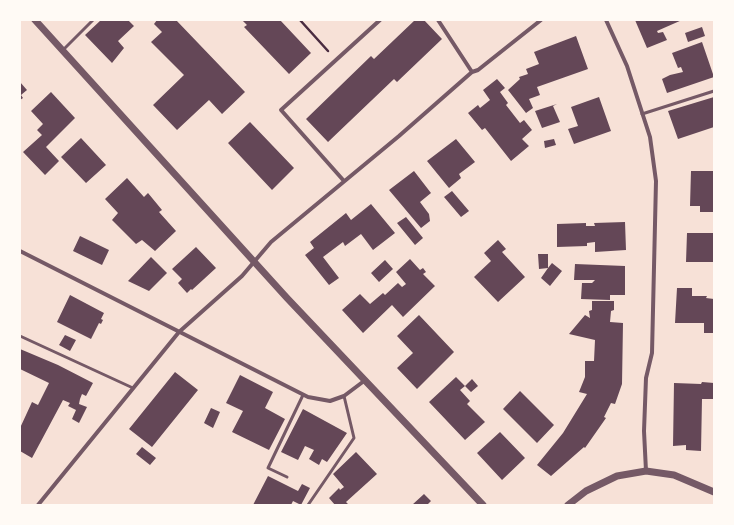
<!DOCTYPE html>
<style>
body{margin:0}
#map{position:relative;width:734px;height:525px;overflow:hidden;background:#f7e1d7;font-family:Figtree,sans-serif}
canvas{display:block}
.frame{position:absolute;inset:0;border:21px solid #fffaf5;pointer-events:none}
</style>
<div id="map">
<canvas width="734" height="525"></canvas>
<div class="frame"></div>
</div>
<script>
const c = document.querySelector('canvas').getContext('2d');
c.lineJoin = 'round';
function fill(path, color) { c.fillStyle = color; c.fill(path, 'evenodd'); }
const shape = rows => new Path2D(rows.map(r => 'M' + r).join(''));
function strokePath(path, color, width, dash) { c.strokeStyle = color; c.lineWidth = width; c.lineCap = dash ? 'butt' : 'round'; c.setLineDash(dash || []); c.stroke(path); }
fill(shape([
 [101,20,128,20,134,26,118,41,124,48,112,63,85,35],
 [157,20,176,20,245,92,222,114,209,100,177,130,153,105,184,75,151,42,162,32,154,24],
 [242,20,280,20,311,53,289,74,244,27,247,25],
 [415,20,424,20,442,39,397,82,394,79,328,142,306,119,371,56,374,59],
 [635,20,682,20,657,31,658,33,663,32,667,40,647,48],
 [702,27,705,36,688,42,685,33],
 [576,36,588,69,537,87,540,95,529,99,533,108,526,113,508,90,520,79,519,77,528,74,526,69,539,64,534,52],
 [702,42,714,77,667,93,662,79,670,75,683,72,681,67,678,68,672,53],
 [497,79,505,88,500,92,508,103,506,105,520,123,524,120,532,130,522,139,529,146,511,161,485,128,482,130,468,113,478,105,480,108,490,100,483,90],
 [20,82,27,90,21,95,23,98,20,100],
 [51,92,75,118,46,147,59,161,45,175,23,152,42,135,37,130,43,124,31,111],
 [599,97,611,131,574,144,568,129,578,126,571,107],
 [714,97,714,127,678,139,668,111],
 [557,104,553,106,560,122,542,128,535,111],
 [250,122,294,168,272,190,228,143],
 [81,138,106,165,86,183,61,157],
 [456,139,475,162,459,174,461,178,449,188,427,161],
 [554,139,556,145,545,148,544,141],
 [414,171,431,193,420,202,429,214,430,221,421,228,389,190],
 [691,171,714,171,714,212,700,212,700,206,690,206],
 [127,178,144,197,148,193,162,210,159,212,176,231,155,251,142,240,136,244,112,220,118,213,105,199],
 [452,191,469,211,461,217,444,197],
 [371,204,395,233,373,250,361,234,345,246,343,242,323,257,339,278,329,285,305,255,314,248,310,242,346,213,351,220],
 [406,217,423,238,415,245,397,223],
 [625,222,626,250,595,252,595,242,587,243,587,246,557,247,557,224,586,223,586,226,595,226,594,223],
 [687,233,714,233,714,262,686,262],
 [80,236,109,250,102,265,73,251],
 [498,240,506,249,502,252,525,277,498,302,474,277,491,261,484,253],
 [196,247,216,268,192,290,191,289,187,293,178,283,182,279,172,269],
 [538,254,548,254,548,268,552,263,562,271,550,286,541,278,548,268,539,269],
 [151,257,167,273,149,291,128,281],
 [410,259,420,270,423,268,426,272,423,274,435,286,403,317,392,305,363,333,342,310,360,294,370,304,383,293,385,295,398,283,402,287,406,284,396,272],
 [385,260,393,269,379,282,371,273],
 [575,264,625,266,625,295,610,295,610,300,581,299,582,283,592,283,595,280,574,280],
 [677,288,692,288,692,296,707,296,706,298,714,299,714,333,704,333,704,323,675,323],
 [70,295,104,313,101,319,103,320,101,324,99,323,91,339,57,322],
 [592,301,614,301,614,310,611,311,610,322,623,323,622,384,615,404,611,403,604,417,606,418,585,448,584,447,551,476,537,465,563,433,587,394,579,392,585,377,585,361,594,361,595,340,569,334,585,315,590,318,589,311,592,310],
 [419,315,454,352,417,389,397,368,413,353,397,336],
 [65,335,76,340,70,351,59,345],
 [20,349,58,365,93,383,86,396,82,394,80,399,79,404,87,407,79,423,72,419,76,410,68,406,70,403,63,400,32,458,20,451,20,428,32,402,38,405,49,383,20,369],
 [175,372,198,390,152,447,129,429],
 [240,375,273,392,265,408,285,419,269,450,232,432,243,411,226,403],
 [456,377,465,386,472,379,478,386,471,392,465,386,460,390,470,401,467,404,485,422,465,440,429,402],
 [702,382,714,383,714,399,702,399,701,451,686,450,686,445,673,446,674,383,701,384],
 [520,391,554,425,537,443,503,409],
 [211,408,220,412,213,428,204,423],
 [303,409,347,433,327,462,322,459,319,465,309,459,314,450,305,446,298,460,281,452],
 [500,432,525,458,502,480,477,453],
 [142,447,156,458,150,465,136,454],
 [356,452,377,474,346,502,349,505,335,505,329,498,339,488,340,490,344,487,333,474],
 [268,476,298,491,302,484,310,488,301,505,293,501,291,505,253,505],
 [424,494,431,501,427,505,412,505]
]), '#644757');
strokePath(shape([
 [300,20,328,51]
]), '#4a2c40', 2.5);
strokePath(shape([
 [63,50,93,20],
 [642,114,714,91],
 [20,336,133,388],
 [287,477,268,468,303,395],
 [308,505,354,438,344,396]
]), '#755966', 3);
strokePath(shape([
 [438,20,472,72],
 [606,20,627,66,650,137,656,181,652,353,646,378,644,431,646,471],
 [344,181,281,110,380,20],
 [20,251,308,397,330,401,344,396,364,381],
 [38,505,179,332,242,276,271,242,399,136,472,72,478,70,541,20]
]), '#755966', 4);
strokePath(shape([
 [35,20,287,298,483,505],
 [568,505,586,491,617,476,646,471,674,475,714,492]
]), '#755966', 7);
</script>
